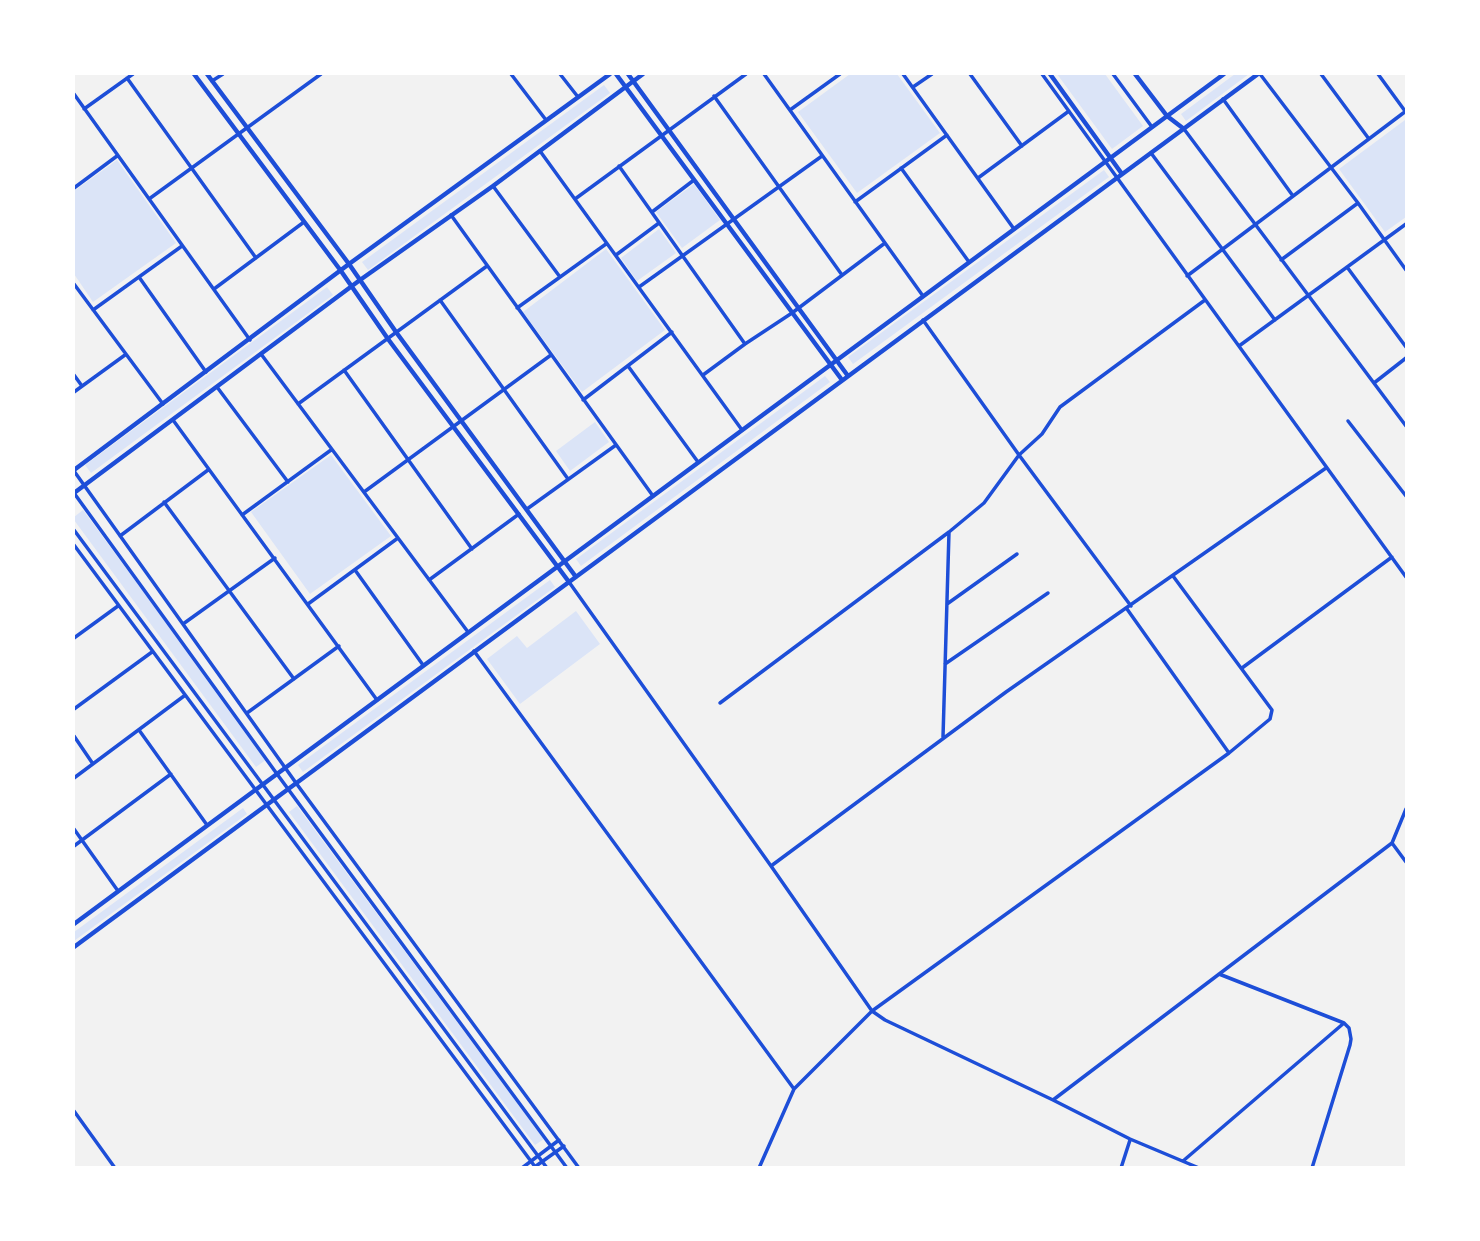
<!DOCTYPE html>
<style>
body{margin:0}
#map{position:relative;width:1480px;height:1241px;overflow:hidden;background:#f2f2f2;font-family:Cabin,sans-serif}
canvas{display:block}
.frame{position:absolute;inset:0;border:75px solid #fff;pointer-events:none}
</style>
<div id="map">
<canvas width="1480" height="1241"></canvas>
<div class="frame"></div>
</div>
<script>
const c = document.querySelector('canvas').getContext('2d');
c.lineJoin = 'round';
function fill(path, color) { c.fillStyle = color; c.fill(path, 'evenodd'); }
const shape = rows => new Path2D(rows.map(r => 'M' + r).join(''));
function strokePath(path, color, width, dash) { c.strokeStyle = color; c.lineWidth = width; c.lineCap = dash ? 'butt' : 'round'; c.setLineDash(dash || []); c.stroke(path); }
fill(shape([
 [850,74,897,74,940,133,857,193,798,112],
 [1057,74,1105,74,1143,126,1112,149],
 [1235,74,1249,74,1186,121,1181,114],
 [604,85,610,93,368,270,362,262],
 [1405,120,1406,122,1406,217,1385,232,1339,169],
 [117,160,176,243,93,302,74,274,74,191],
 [1104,170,1109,177,853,364,848,357],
 [694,184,720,220,682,248,656,212],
 [659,229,676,253,637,281,621,258],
 [606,249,665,330,582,392,523,312],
 [327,287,333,295,91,473,85,465],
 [825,376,830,382,581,566,576,559],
 [595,422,609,442,570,471,556,451],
 [331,455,391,536,310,594,251,512],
 [83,510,267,759,256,767,74,520,74,517],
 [550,580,555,587,303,772,298,765],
 [576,611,600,644,520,704,487,659,517,636,527,648],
 [297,806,544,1139,535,1145,289,812],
 [243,808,247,814,74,941,74,932]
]), '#dbe4f7');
strokePath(shape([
 [511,74,546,120],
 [560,74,578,97],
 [764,74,923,296],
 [903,74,1014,229],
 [970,74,1022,146],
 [1042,74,1406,577],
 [1113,74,1152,127],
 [1260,74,1358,203,1406,270],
 [1321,74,1369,139],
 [1378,74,1405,111],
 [127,78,256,258],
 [212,81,223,74],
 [913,87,932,74],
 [74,94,250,340],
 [714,96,842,275],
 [1223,99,1293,196],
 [84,109,133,74],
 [790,110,840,74],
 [1184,129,1406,426],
 [540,151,742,430],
 [1151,153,1275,320],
 [619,166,745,344],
 [901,168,969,262],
 [978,178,1069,111],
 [493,186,560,277],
 [74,188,117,156],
 [149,199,321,74],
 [575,199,746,74],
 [855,202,947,135],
 [652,212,694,180],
 [451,215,653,496],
 [616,255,659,223],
 [1281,260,1358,203],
 [1347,267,1406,347],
 [1187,276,1406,111],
 [139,277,206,372],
 [74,284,163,404],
 [639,287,822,156],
 [214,289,304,222],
 [440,300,568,479],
 [517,308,606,244],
 [93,310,182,246],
 [923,320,1019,455,1131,606],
 [1239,346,1406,224],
 [261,354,468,632],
 [628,366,698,462],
 [344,370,472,549],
 [74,375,82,386],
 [703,375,745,344,792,313,885,243],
 [1374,383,1406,358],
 [217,387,288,482],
 [74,392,125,355],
 [583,400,672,332],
 [298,404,487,266],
 [173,420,377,700],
 [1348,421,1406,496],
 [74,471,296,783,579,1168],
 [364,492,551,355],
 [74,493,277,774,567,1168],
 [164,502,294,679],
 [527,509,616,445],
 [242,515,331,450],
 [74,530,547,1168],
 [120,536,208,470],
 [74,545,536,1168],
 [355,570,423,665],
 [429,580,519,514],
 [569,582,771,866,872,1011,885,1020,1053,1100,1130,1139,1199,1168],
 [308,604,398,538],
 [947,604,1017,554],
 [1127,609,1229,753],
 [183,624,275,558],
 [74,638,118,606],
 [474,651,794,1089],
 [945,664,1048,593],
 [1242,668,1392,557],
 [720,703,949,532,984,503,1019,455,1042,434,1060,407,1205,300],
 [74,709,152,652],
 [247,713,339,646],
 [139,730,207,825],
 [74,736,93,764],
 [943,737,949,532],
 [74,778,184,696],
 [74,829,118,891],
 [1392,843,1406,862],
 [74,846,171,774],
 [771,866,1006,692,1326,468],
 [1219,974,1344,1023,1349,1028,1351,1039,1350,1045,1312,1168],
 [1053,1100,1392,843,1406,809],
 [74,1111,115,1168],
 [1183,1161,1344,1023],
 [536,1166,564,1146],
 [522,1168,559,1140],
 [759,1168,794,1089,872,1011,1229,753,1270,719,1272,710,1173,576],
 [1121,1168,1130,1140]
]), '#1d4ed8', 3.5);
strokePath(shape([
 [194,74,341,271,388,339,569,582],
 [207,74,349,264,396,332,576,577],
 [616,74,842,380],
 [628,74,848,376],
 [1050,74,1122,174],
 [1135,74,1167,116,1184,129],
 [74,470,349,264,610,74],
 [74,493,360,280,493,186,643,74],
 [74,924,1224,74],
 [74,947,1258,74]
]), '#1d4ed8', 4.5);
</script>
